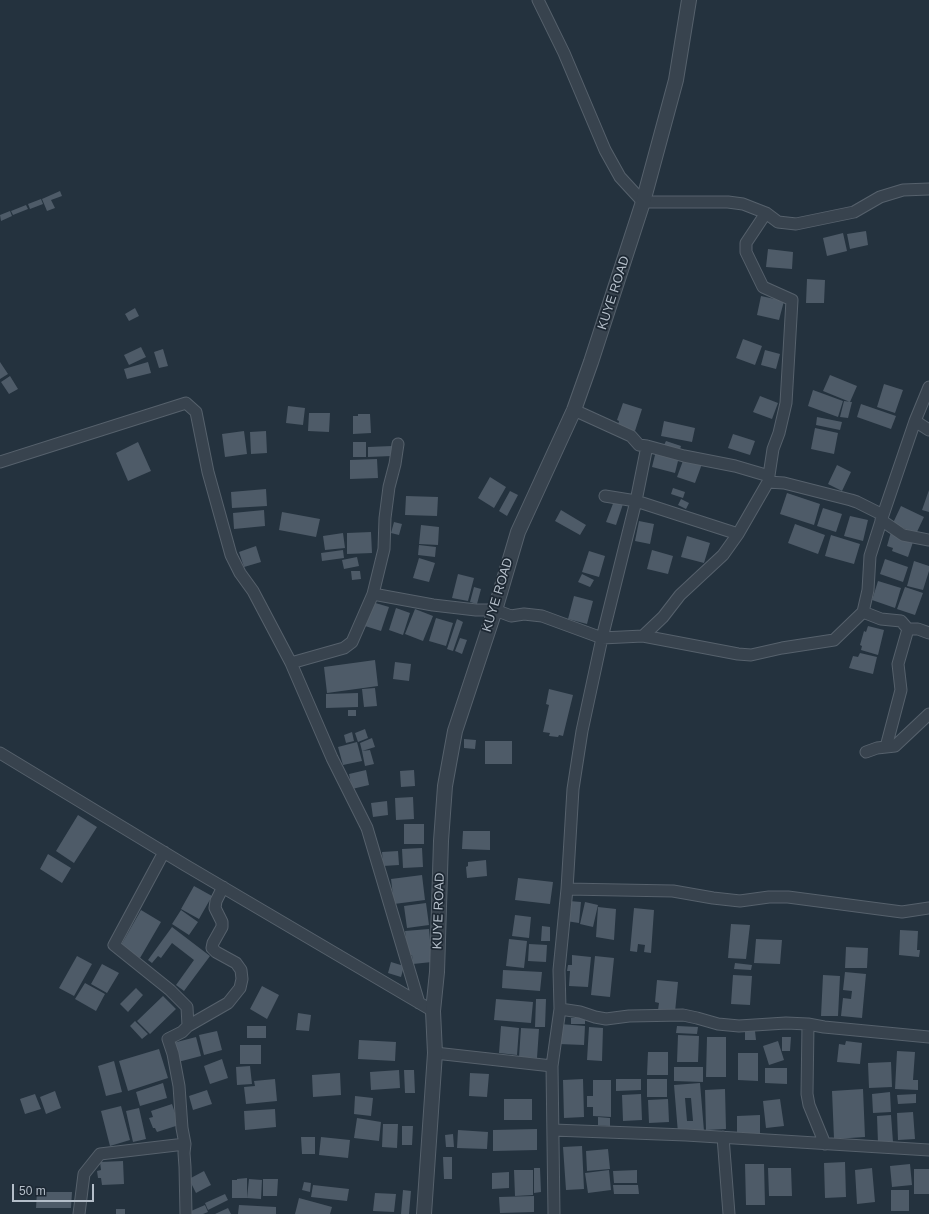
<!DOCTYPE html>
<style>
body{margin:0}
#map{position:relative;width:929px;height:1214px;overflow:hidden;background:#24323e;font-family:Helvetica,sans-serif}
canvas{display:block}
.scale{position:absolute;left:12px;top:1184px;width:82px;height:18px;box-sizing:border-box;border:2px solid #b4bec9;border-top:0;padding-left:5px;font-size:12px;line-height:14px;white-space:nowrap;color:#b4bec9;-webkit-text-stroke:3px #1d2833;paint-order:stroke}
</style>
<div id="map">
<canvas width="929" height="1214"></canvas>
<div class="scale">50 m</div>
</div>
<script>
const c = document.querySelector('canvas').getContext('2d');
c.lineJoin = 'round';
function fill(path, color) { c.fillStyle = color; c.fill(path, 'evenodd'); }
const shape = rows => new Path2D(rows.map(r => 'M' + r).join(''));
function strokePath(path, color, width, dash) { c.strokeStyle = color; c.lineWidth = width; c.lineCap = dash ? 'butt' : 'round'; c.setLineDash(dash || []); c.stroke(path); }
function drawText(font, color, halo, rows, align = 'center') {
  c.font = font + ' Helvetica,sans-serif'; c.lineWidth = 3.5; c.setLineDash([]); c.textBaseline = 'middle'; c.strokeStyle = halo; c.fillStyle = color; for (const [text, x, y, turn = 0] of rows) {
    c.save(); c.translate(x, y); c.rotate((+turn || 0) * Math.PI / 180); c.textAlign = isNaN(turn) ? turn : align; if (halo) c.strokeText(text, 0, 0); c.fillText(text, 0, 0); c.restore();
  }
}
fill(shape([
 [60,191,62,196,51,200,55,208,47,211,42,199],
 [41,199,43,204,30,209,28,204],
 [26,205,28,209,13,215,11,211],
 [10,211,12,216,1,221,0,215],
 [866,231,868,245,850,249,847,234],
 [843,233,847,251,827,256,823,238],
 [768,249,793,252,792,269,766,267],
 [807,279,825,280,824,303,806,303],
 [761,296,784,301,779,320,757,315],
 [135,308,139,316,129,321,125,314],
 [743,339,762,346,755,365,736,358],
 [141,347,146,357,129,365,124,355],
 [163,349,168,366,159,368,154,352],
 [765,350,780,354,776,369,761,365],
 [0,362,8,374,0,379],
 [148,362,151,373,127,379,124,369],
 [830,375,857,386,850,402,823,391],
 [10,376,18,389,9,394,1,382],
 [884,384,903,390,895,413,877,407],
 [813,390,843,401,838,417,808,406],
 [760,396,778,403,772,419,753,412],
 [844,401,852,402,848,418,840,417],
 [623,403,642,409,635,431,618,425,619,421,617,420],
 [861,404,896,416,891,429,857,417],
 [288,406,305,408,303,425,286,423],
 [309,413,330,413,329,432,308,431],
 [358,414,370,414,371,433,353,434,353,416,358,416],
 [817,417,842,422,840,430,816,425],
 [664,421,695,428,692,442,661,436],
 [815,428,838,433,834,454,811,449],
 [244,431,247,454,225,457,222,434],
 [266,431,267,453,251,454,250,432],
 [733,434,755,441,750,455,728,448],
 [666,441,681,446,679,453,663,447],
 [138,442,151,471,128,481,116,453],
 [353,442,366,442,366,457,353,457],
 [392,446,392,456,368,457,368,447],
 [656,451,679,457,675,473,652,467],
 [684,458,702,464,695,483,677,477],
 [377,459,378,478,350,479,350,460],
 [837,465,851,472,842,491,828,484],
 [490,477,506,487,494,508,478,498],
 [673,488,685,492,683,498,671,494],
 [266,489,267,506,232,508,231,492],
 [929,490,929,512,922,510],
 [510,491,518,495,507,516,499,511],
 [787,493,820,504,814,525,780,514],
 [406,496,438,497,437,516,405,515],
 [681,499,689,503,686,509,678,505],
 [614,501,623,504,616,525,606,522],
 [901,506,924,517,916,534,893,523],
 [823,508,842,514,836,532,817,526],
 [264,510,265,526,234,529,233,513],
 [561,510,586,525,580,535,555,521],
 [282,512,320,519,316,537,279,530],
 [850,516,868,520,863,541,844,536],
 [639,521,654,524,650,544,635,541],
 [394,522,402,524,399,535,391,533],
 [795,524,825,535,818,554,788,543],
 [421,525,439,527,438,545,419,544],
 [371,532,372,553,347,554,347,533],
 [891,532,914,539,908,557,892,551,893,548,887,546],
 [343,533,345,548,325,550,323,536],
 [831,535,860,544,854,564,825,556],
 [687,536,710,543,704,563,681,557],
 [419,545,436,547,435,557,418,555],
 [256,546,261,562,244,567,239,552],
 [343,550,344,558,322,561,321,553],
 [652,550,673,556,668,574,647,569],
 [589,551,605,556,599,577,582,572],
 [357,557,359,566,344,569,342,560],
 [419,558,435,563,429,582,413,578],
 [885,559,908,567,903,582,880,574],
 [914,561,929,566,929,571,923,590,907,586],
 [351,571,360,571,361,579,352,580],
 [458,574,474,578,468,601,452,598],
 [582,574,594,580,590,587,578,582],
 [878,581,901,588,895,608,872,600],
 [474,587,481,589,477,604,470,602],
 [905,587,923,593,915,615,897,609],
 [574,596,593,601,587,624,568,619],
 [372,602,389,607,381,631,365,626],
 [396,608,410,613,403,635,389,630],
 [415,609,433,616,423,641,405,634],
 [436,618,453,623,446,646,429,641],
 [457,619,463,622,453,651,447,649],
 [868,626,884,630,878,655,861,650,862,646,860,645,864,631,866,632],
 [460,638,467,640,462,654,455,651],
 [860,653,877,657,873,674,849,668,853,656,858,657],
 [375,660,378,686,327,693,324,667],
 [395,662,411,664,409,681,393,679],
 [375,688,377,706,364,707,362,689],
 [549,689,573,695,563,736,559,735,558,737,549,736,550,733,543,732,549,705,546,704],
 [358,693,358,707,326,708,326,694],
 [348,710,356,710,356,716,348,716],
 [365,729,368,738,358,742,355,733],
 [352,732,354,741,346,743,344,735],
 [372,738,375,747,362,751,360,743],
 [464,739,476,740,475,749,464,748],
 [485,741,512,741,512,764,485,764],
 [357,742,362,761,343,765,338,747],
 [370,750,374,764,365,766,362,751],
 [366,770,369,785,352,789,349,774],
 [414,770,415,786,401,787,400,771],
 [413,797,414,819,396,820,395,798],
 [387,801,388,815,373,817,371,803],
 [78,815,97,827,74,863,56,851],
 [404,824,424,824,424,844,404,844],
 [463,831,490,831,490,850,462,849],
 [422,848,423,867,403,868,402,849],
 [398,851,399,865,383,866,382,852],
 [48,854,71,868,62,883,40,869],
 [486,860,487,876,467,878,466,867,468,866,468,862],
 [422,875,425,900,394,904,391,879],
 [518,878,553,882,550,904,515,900],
 [194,886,212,896,199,919,181,909],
 [569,901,581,902,579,923,566,921],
 [585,902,598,905,593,927,580,924],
 [426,903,429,925,407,928,404,906],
 [598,907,616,909,614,940,596,937],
 [634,908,654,910,651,953,644,952,645,945,638,944,637,952,630,951],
 [141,910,161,922,140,958,120,947],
 [181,910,198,922,189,935,172,924],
 [515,915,531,917,529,938,512,936],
 [731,924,750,925,746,959,728,958],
 [542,926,550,927,550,941,541,941],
 [172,927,210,956,184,991,176,985,194,960,172,943,161,958,158,956,152,963,148,960],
 [429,929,432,962,413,964,412,955,408,955,405,931],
 [900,930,918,931,917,950,920,950,919,957,899,955],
 [509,939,527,941,524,968,506,966],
 [756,939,782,940,780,964,754,963],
 [529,944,547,945,546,962,528,961],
 [846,947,868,948,867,968,845,968],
 [572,955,591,957,588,987,569,986,570,971,567,971,568,965,572,965],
 [77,956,92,964,74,996,59,988],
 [595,956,614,958,610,997,591,995],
 [391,962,404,966,401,977,388,973],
 [735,963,752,965,751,970,734,969],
 [102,964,119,973,107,993,91,984],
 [503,970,542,972,540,991,502,988],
 [845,972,866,974,862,1018,841,1016,843,998,851,999,852,991,843,990],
 [733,975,752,976,750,1005,731,1004],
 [823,975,840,976,838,1016,821,1016],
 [657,980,678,982,675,1012,658,1010,659,1003,655,1002],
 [85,983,105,994,96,1011,75,999],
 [262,986,279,995,267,1019,250,1009],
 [136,988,143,995,128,1012,120,1004],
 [163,996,176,1009,150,1034,137,1021],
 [496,999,533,1002,531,1023,494,1020],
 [536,999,546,999,545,1027,535,1027],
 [298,1013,311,1015,309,1031,296,1030],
 [571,1018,585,1018,585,1024,571,1024],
 [135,1021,148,1034,142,1039,130,1026],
 [560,1024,585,1026,584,1045,559,1044],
 [247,1026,266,1026,266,1038,247,1038],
 [501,1026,519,1028,517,1055,499,1053],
 [677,1026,698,1027,697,1034,676,1033],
 [589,1027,603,1028,602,1061,587,1060],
 [521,1028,539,1029,537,1058,519,1057],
 [217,1031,222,1050,204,1055,199,1035],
 [745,1031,755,1031,756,1040,745,1040],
 [678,1035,699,1036,698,1062,677,1062],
 [196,1037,201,1056,178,1062,173,1043],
 [707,1037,726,1037,726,1077,706,1077],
 [782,1037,791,1037,790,1051,782,1051],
 [359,1040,396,1042,395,1061,358,1059],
 [778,1041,784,1060,769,1065,763,1046],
 [846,1041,862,1043,860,1064,837,1062,839,1044,845,1045],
 [240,1045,261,1045,261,1064,240,1064],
 [159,1049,168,1078,128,1091,119,1061],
 [897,1051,915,1052,913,1080,918,1080,918,1090,895,1089],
 [648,1052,668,1052,668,1075,647,1075],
 [738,1053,758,1053,758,1081,738,1080],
 [222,1059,228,1078,210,1084,204,1066],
 [114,1061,122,1092,106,1096,98,1066],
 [891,1062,892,1087,869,1088,868,1063],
 [250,1066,252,1084,237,1085,236,1067],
 [674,1067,703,1067,703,1082,674,1081],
 [765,1068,787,1068,787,1084,765,1083],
 [399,1070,400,1088,371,1090,370,1072],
 [404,1070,414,1070,415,1093,405,1093],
 [340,1073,341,1095,313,1097,312,1075],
 [470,1073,489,1074,487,1097,469,1096],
 [275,1079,277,1101,246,1104,244,1087,255,1086,254,1081],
 [583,1079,584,1117,564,1118,563,1080],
 [616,1079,641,1079,641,1090,616,1091],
 [647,1079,667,1079,667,1097,647,1097],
 [593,1080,611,1080,611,1117,593,1116,593,1107,587,1107,587,1096,593,1096],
 [163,1083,167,1098,140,1106,136,1092],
 [700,1083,704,1131,678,1133,674,1085],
 [685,1098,691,1098,693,1121,687,1121],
 [725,1089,726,1129,706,1130,705,1090],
 [863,1089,865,1137,834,1139,832,1091],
 [207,1090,212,1104,193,1110,189,1096],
 [55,1091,61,1108,46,1114,40,1097],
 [890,1092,891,1112,873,1113,872,1094],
 [35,1094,41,1109,25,1114,20,1099],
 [641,1094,642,1120,623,1121,622,1095],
 [916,1094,916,1103,898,1104,897,1095],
 [355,1096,373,1098,371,1116,354,1114],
 [504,1099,532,1099,532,1120,504,1120],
 [668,1099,669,1122,649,1123,648,1100],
 [780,1099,784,1126,766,1128,763,1101],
 [172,1104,179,1125,157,1132,155,1128,153,1128,149,1118,153,1117,151,1111],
 [121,1106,130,1140,110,1146,101,1111],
 [139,1108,146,1139,133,1142,126,1111],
 [275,1109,276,1127,245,1130,244,1111],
 [913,1112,915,1139,898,1140,897,1113],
 [760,1115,760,1134,737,1135,737,1116],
 [891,1115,893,1142,878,1143,877,1116],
 [598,1117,610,1118,610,1126,598,1125],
 [357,1118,381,1122,379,1141,354,1138],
 [383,1124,398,1124,397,1148,382,1147],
 [402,1126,413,1126,412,1145,402,1145],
 [537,1129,537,1150,493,1151,493,1130],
 [458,1130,488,1132,487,1149,457,1148],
 [453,1134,454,1147,446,1147,445,1135],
 [301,1137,315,1137,315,1154,302,1154],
 [321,1137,350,1140,348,1158,319,1155],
 [582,1146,584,1189,566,1190,563,1147],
 [608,1149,610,1169,587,1171,586,1151],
 [443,1157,452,1157,452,1179,444,1179],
 [123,1161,124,1184,102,1185,101,1178,98,1178,97,1171,101,1170,100,1162],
 [845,1162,846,1197,825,1198,824,1163],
 [745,1164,764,1164,765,1205,746,1205],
 [910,1164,912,1185,892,1187,890,1166],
 [534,1168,540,1168,541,1192,534,1193],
 [768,1168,791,1168,792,1196,769,1196],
 [872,1168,875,1202,857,1204,855,1170],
 [914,1169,929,1169,929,1194,914,1194],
 [514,1170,533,1170,533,1195,515,1196],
 [609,1170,611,1190,588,1193,585,1173],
 [637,1170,637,1183,614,1183,613,1171],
 [204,1171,211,1185,196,1193,189,1179],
 [509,1172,509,1188,492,1189,492,1173],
 [247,1178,247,1198,232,1198,232,1180,237,1180,237,1179],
 [249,1179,262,1180,261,1199,247,1198],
 [263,1179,278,1179,277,1196,263,1196],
 [304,1182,311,1183,310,1192,302,1190],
 [313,1185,349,1189,347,1201,311,1197],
 [613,1185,638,1185,639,1194,614,1194],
 [403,1190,411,1191,409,1214,401,1214],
 [891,1190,909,1190,909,1211,891,1211],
 [37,1192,72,1192,71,1208,36,1208],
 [375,1193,396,1194,394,1212,373,1211],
 [225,1194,228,1200,208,1210,205,1203],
 [534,1196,534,1212,500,1213,499,1197],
 [299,1198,332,1207,330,1214,295,1214],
 [205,1205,208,1212,203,1214,192,1214,191,1211],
 [239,1205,276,1207,276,1214,238,1214],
 [228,1208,231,1214,215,1214],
 [116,1209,125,1209,125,1214,116,1214]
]), '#4e5b68');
const minor = shape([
 [538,0,564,53,605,150,620,177,643,202,728,202,743,204,766,213,778,222,796,224,854,212,880,197,903,190,929,189],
 [915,421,929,387],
 [647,446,684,456,735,466,769,476],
 [0,462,186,403,196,412,208,472,231,555,240,573,253,591,291,663,332,758,367,828,419,1003],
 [768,482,784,483,851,500,857,502,883,515],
 [605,496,636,501,738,534],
 [881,520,903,535,929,540],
 [373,594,433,605,476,610,495,610,511,616,524,614,542,616,602,638,643,636,738,654,751,655,782,648,834,640,863,612,881,619,901,621,908,629,918,629,929,633],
 [863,612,868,590,870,556,883,515,915,421,929,430],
 [643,636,663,617,680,595,723,555,738,534,768,482,773,449,779,433,786,403,792,300,763,287,746,252,746,243,766,213],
 [291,663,344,648,352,642,373,594,384,549,385,518,389,487,395,464,398,444],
 [886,747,901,690,898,664,908,629],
 [866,752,877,748,895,746,929,714],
 [0,753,185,865,433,1011],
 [164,852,114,945,170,990,187,1007,188,1026],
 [567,889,673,891,713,898,740,901,769,897,788,897,902,912,929,908],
 [560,1009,580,1012,595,1017,606,1019,629,1016,683,1015,697,1018,718,1024,739,1026,786,1023,808,1024,824,1027,929,1037],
 [808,1024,807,1094,809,1105,825,1144],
 [435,1053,552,1066],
 [553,1130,686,1135,929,1150],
 [723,1137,729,1214],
 [79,1214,84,1174,100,1154,185,1144],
 [186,1214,185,1167,184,1153,185,1144,182,1128,179,1086,173,1054,168,1039,182,1032,188,1026,228,1003,240,988,242,979,241,970,236,963,216,952,212,948,213,943,222,927,222,922,215,908,216,901,223,887],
 [554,1214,552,1066,560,1009,559,970,567,889,573,789,582,731,602,638,636,501,647,446,639,445,631,436,574,410]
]);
const tertiary = shape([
 [424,1214,435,1053,433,1011,437,972,441,841,445,786,455,731,495,610,518,532,574,410,591,362,643,202,676,80,689,0]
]);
strokePath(minor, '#56616c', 13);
strokePath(tertiary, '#56616c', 16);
strokePath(minor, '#38434e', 11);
strokePath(tertiary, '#38434e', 14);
drawText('13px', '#b4bec9', '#1d2833', [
 ["KUYE ROAD",614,293,-72],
 ["KUYE ROAD",498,595,-73],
 ["KUYE ROAD",439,911,-88]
]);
</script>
